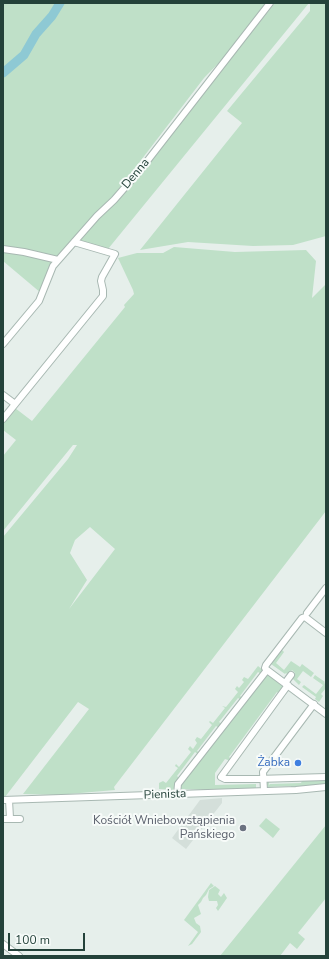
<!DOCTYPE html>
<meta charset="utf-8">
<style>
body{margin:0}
#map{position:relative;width:329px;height:959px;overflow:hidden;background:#e6efeb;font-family:"Nunito Sans",sans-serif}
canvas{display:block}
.frame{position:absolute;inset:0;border:4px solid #24423a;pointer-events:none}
.scale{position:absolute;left:8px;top:933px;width:77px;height:18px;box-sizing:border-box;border:2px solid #24423a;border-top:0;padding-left:5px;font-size:12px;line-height:14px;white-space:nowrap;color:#24423a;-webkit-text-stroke:3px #f7fbf9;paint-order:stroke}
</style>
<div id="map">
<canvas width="329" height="959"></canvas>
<div class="frame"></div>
<div class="scale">100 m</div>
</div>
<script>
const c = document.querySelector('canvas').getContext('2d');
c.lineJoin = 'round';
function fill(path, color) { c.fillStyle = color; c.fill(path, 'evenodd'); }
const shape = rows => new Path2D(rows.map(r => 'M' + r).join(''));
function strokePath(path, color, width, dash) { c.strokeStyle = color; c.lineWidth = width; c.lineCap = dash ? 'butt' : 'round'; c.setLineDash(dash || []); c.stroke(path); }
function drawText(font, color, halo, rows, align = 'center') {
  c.font = font + ' "Nunito Sans",sans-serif'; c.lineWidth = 4; c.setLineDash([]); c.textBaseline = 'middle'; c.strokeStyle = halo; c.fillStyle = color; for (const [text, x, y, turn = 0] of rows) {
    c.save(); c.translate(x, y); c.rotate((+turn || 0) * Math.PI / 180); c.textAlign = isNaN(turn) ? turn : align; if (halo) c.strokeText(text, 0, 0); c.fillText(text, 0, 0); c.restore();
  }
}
fill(shape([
 [222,798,222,803,186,849,172,838,200,800]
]), '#d4dfda');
fill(shape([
 [3,3,270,3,245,36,204,78,112,198,52,264,41,293,3,261],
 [275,3,309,3,108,249,80,241,80,239,123,193],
 [310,3,326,3,326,236,293,245,253,246,188,242,140,250,242,123,227,111,310,11],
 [174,247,235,252,306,250,316,261,312,298,326,284,326,511,114,787,115,790,57,795,23,794,89,709,78,702,5,797,3,797,3,537,68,459,77,445,73,445,3,531,3,456,16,440,3,430,3,421,15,408,32,421,125,307,124,305,134,294,133,290,118,258,137,253,163,253],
 [90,527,115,549,69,609,87,580,70,553,75,540],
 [282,650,284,652,276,663,284,670,291,661,300,667,302,664,314,673,311,677,303,671,297,679,301,682,299,685,292,678,295,673,292,670,288,675,286,673,285,674,271,664],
 [258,666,263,670,261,674,258,672,240,696,243,698,241,700,238,698,219,722,222,724,219,728,216,726,197,751,200,753,199,755,195,752,177,776,180,779,176,783,173,790,159,789,159,783,163,781,166,783,178,768,175,766,176,764,179,767,191,752,188,749,190,746,193,749,197,743,195,740,197,737,201,739,212,725,209,722,210,721,213,723,225,708,222,706,226,707,238,692,235,689,237,686,239,688,244,682,242,680,244,677,248,679],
 [267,674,283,685,283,688,279,694,277,692,229,757,230,758,229,762,228,760,225,759,215,773,215,785,256,784,256,788,205,790,181,789,181,785],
 [315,675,325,682,324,683,326,684,326,688,321,694,323,696,319,702,315,699,316,697,302,687,304,685,316,694,323,685,313,678],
 [320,779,325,779,326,784,291,788,291,786,268,787,266,783,269,780,269,785,270,784,301,783,302,781,319,781],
 [266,818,280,829,273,838,259,826],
 [326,825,326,898,298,933,305,939,297,949,290,943,280,956,220,956],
 [211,883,214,886,209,889,206,895,203,898,201,902,198,905,201,914,194,918,196,923,200,926,201,932,192,944,188,946,198,932,184,920],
 [215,886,220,890,218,894,221,897,224,893,227,898,218,911,216,908,218,905,217,901,209,901,208,897,209,890]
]), '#bfe0c8');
strokePath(shape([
 [3,73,24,55,36,34,52,16,60,3]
]), '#8ec9d4', 9);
const minor = shape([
 [3,249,24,252,58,260],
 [3,344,39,301,53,266,97,216,114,200,141,169,270,3],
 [3,395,15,404],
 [3,419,103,296,103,290,101,281,102,277,115,254,74,242],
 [307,613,326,588],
 [267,670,326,714],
 [285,683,291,675],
 [288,685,221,777,225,779,257,779,326,777],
 [264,791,263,772,314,704],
 [177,795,178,784,267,670,265,668,266,665,302,618,305,617,326,633],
 [3,800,296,790,326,787],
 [9,800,10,818],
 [3,819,20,819],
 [3,944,19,956]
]);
strokePath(minor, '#a8b8b2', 8);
strokePath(minor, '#fff', 6);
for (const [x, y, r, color] of [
 [298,763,4,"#3f7fe0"],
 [243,828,4,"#6b7280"]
]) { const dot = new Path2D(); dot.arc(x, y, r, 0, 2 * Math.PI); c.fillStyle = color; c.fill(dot); strokePath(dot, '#f7fbf9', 1.5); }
drawText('12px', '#24423a', '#f7fbf9', [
 ["Denna",136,174,-50],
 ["Pienista",165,795,-2]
]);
drawText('12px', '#366cbe', '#f7fbf9', [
 ["Żabka",290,763]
], 'right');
drawText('12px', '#5b616d', '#f7fbf9', [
 ["Kościół Wniebowstąpienia",235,821],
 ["Pańskiego",235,835]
], 'right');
</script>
